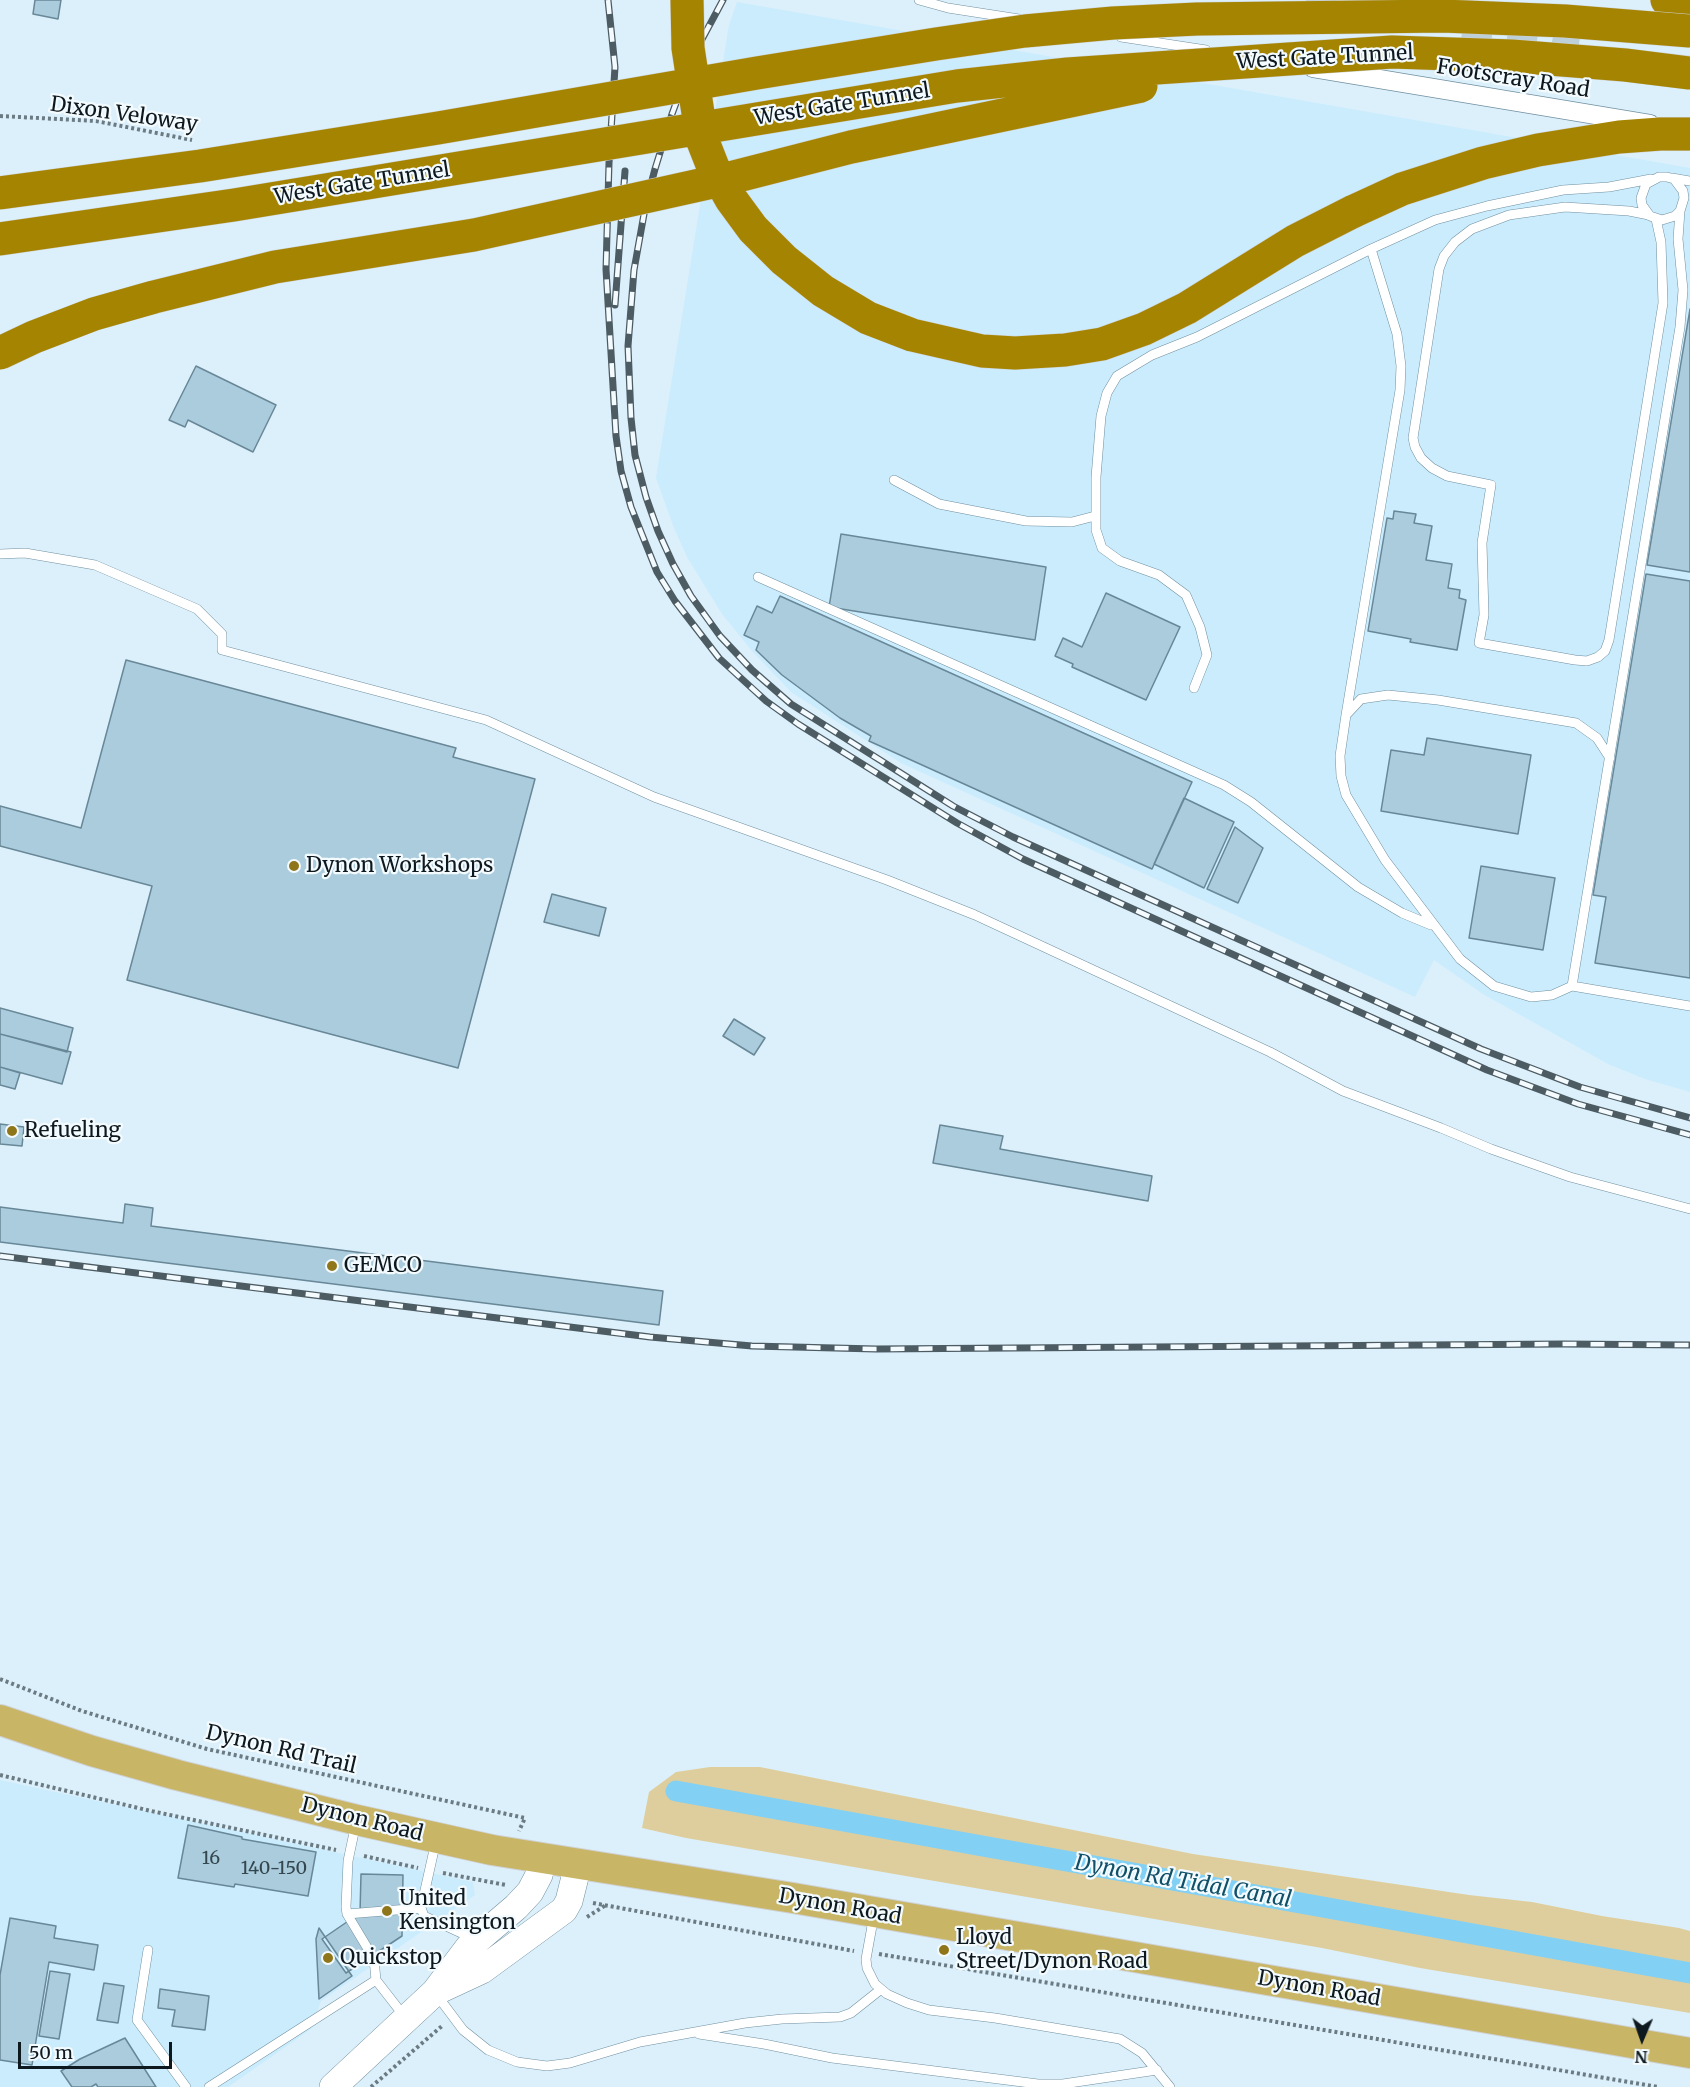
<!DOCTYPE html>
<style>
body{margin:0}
#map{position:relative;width:1690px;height:2087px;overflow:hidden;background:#dcf0fb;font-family:Merriweather,serif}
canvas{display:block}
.north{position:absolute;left:1612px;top:2009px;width:60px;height:60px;-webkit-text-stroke:4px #f4fbff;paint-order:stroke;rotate:182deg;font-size:16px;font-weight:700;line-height:24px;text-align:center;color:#0d191f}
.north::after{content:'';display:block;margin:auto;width:21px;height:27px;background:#0d191f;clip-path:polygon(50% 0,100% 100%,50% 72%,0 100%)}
.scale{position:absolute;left:18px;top:2042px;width:154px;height:27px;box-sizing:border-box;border:3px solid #0d191f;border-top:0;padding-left:8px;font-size:18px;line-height:21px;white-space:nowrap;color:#0d191f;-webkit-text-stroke:4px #f4fbff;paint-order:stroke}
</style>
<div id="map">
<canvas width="1690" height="2087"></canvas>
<div class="north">N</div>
<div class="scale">50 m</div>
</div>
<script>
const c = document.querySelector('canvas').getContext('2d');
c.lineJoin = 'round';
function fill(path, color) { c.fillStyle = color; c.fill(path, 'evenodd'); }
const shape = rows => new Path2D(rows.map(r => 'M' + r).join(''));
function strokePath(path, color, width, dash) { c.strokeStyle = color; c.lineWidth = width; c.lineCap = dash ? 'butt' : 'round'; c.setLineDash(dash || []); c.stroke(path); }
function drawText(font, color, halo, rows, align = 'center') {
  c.font = font + ' Merriweather,serif'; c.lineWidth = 4.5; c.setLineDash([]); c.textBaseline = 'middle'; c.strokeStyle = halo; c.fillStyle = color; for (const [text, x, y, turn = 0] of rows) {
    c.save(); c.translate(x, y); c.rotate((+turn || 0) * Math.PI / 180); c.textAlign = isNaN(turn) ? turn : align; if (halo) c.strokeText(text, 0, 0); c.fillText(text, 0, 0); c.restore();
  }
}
fill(shape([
 [737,2,1690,168,1690,1092,1645,1079,1608,1064,1483,994,1434,960,1415,997,901,763,791,692,752,651,722,614,687,557,674,528,656,478,729,25],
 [0,1780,473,1882,475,1895,321,2001,311,2029,228,2087,0,2087]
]), '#caecfd');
fill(shape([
 [710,1767,760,1767,1193,1854,1469,1895,1532,1902,1602,1916,1679,1928,1690,1931,1690,2013,1420,1968,1322,1948,686,1838,642,1828,649,1792,676,1772]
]), '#dfce9d');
strokePath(shape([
 [676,1791,1690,1973]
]), '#82d0f4', 21);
const building = shape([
 [35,0,61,0,58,19,33,14,35,0],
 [1690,309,1690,572,1647,565,1690,309],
 [196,366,276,405,253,452,188,420,185,427,169,420,196,366],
 [1394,511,1416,514,1414,523,1432,526,1426,560,1452,564,1448,588,1460,590,1459,598,1466,600,1457,650,1410,642,1411,639,1368,631,1387,518,1393,519,1394,511],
 [841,534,1046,567,1035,640,829,607,841,534],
 [1646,574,1690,581,1690,978,1595,963,1606,897,1593,895,1646,574],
 [1106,593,1180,627,1146,700,1072,667,1073,664,1055,656,1063,638,1082,647,1106,593],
 [780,596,1192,782,1152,869,869,741,871,736,840,718,782,675,756,650,759,642,744,635,757,606,772,613,780,596],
 [126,660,456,748,453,757,535,779,458,1068,127,980,152,886,0,846,0,806,81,828,126,660],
 [1427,738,1531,755,1518,834,1381,811,1391,750,1424,755,1427,738],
 [1184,798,1234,822,1204,888,1154,864,1184,798],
 [1235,827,1263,848,1238,903,1207,889,1235,827],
 [1481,866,1555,878,1543,950,1469,938,1481,866],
 [552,894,606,908,599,936,544,922,552,894],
 [0,1008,73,1028,67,1052,0,1034,0,1008],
 [734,1019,765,1038,754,1055,723,1036,734,1019],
 [0,1034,71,1052,62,1084,0,1067,0,1034],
 [0,1067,20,1073,15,1089,0,1085,0,1067],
 [0,1124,24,1127,22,1146,0,1144,0,1124],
 [940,1125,1003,1136,1000,1149,1152,1176,1148,1201,933,1163,940,1125],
 [125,1204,153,1208,151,1226,663,1291,659,1325,0,1242,0,1207,123,1223,125,1204],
 [188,1825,242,1837,242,1839,316,1852,308,1896,235,1884,234,1887,178,1878,188,1825],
 [361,1874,403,1875,402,1936,346,1973,322,1939,360,1913,361,1874],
 [10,1918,56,1926,54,1938,98,1945,94,1970,49,1962,32,2065,0,2060,0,1975,10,1918],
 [319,1928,352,1976,319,1999,316,1939,319,1928],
 [50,1971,70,1974,59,2039,39,2036,50,1971],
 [104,1983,124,1986,118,2023,97,2020,104,1983],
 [160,1989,209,1996,205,2030,172,2026,175,2010,158,2008,160,1989],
 [125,2038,156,2087,98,2087,96,2084,91,2087,72,2087,61,2071,80,2059,125,2038]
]);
fill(building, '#acd');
strokePath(building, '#688797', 1.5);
strokePath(shape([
 [1306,0,1350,8],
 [1463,28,1578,49]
]), '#bdd0da', 30, [30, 15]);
const lane = shape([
 [919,0,948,8,1019,19],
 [1121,37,1206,50],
 [1672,178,1690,181],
 [1649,215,1629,211,1565,207,1509,215,1472,229,1455,242,1444,256,1439,269,1413,438,1415,447,1421,458,1432,468,1447,476,1491,485,1482,543,1484,615,1479,643,1575,660,1587,661,1598,657,1605,651,1609,640,1663,303,1661,242,1656,219],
 [1371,249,1397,334,1401,366,1400,390,1346,715,1340,756,1341,776,1346,795,1385,860,1460,959,1494,986,1531,997,1552,995,1572,986,1680,327,1683,290,1678,239,1680,211,1684,198,1683,191,1674,179,1667,177,1659,177,1646,184,1641,198,1642,205,1650,216,1662,220,1675,216,1680,211],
 [894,480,939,504,1026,521,1072,522,1095,516],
 [0,554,25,553,95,565,197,609,222,634,222,650,486,720,654,797,887,880,975,915,1270,1052,1343,1091,1441,1128,1491,1149,1570,1177,1690,1209],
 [758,577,1224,785,1251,802,1358,887,1402,913,1431,925],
 [1194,688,1207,655,1200,627,1186,595,1159,575,1120,561,1102,548,1096,530,1096,477,1101,416,1107,393,1117,376,1152,355,1197,337,1371,249,1435,220,1487,206,1563,190,1609,187,1651,179],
 [1346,715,1361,699,1388,695,1438,700,1576,723,1597,738,1610,758],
 [1572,986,1690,1006],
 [356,1823,348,1861,346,1907,347,1914,374,1959,376,1980],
 [436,1841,421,1908,424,1916,472,1938],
 [347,1914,421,1908],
 [874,1915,866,1959,867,1968,875,1984,887,1994,907,2003,929,2010,995,2018,1120,2039,1142,2053,1170,2087],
 [148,1950,137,2020,186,2087],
 [436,1994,463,2030,488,2050,517,2062,547,2066,570,2063,640,2042,745,2023,782,2019,840,2017,851,2013,880,1990],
 [699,2034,764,2044,832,2058,1038,2084,1063,2084,1157,2070],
 [209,2087,376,1980,404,2016]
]);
const street = shape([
 [1313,68,1650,124]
]);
const secondary = shape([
 [439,1990,482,1970,564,1910,569,1901,578,1865],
 [333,2087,435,1992,469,1947,516,1907,530,1892,539,1875,543,1859]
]);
const primary = shape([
 [0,1720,92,1751,177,1775,357,1820,492,1850,793,1898,1690,2053]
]);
const highway = shape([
 [1667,0,1690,6],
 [1352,212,1402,189,1483,163,1538,150,1619,137,1660,134,1690,134]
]);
strokePath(lane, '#7090a0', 10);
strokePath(street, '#7090a0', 20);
strokePath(secondary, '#7090a0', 28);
strokePath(primary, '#cfd1d2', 32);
strokePath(highway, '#cfd1d2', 34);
strokePath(shape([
 [0,116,96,121,192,140],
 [0,1679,82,1711,207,1749,525,1818,519,1831],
 [0,1775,151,1811,336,1850],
 [364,1856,418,1868],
 [443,1873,506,1885],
 [593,1903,854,1951],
 [587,1917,606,1905],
 [879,1954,1658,2087],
 [371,2087,442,2026]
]), '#6b7b83', 4, [3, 3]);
strokePath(lane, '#fff', 9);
strokePath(street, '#fff', 18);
strokePath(secondary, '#fff', 27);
strokePath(primary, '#c8b566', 30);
strokePath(highway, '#a48400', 33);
const rail = shape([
 [608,0,615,67,609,163,606,269,616,436,621,471,631,507,657,572,675,601,719,658,766,701,798,724,957,823,1023,859,1487,1070,1578,1104,1690,1135],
 [723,0,694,54,672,114,655,169,646,203,634,270,628,346,631,418,635,455,646,497,658,531,673,564,691,596,720,636,752,670,791,704,953,806,1013,837,1481,1049,1580,1087,1690,1118],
 [615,305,625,171],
 [0,1256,650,1337,752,1346,876,1349,1563,1344,1690,1345]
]);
strokePath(rail, '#4d5b63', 7);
strokePath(rail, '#f4fbff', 4.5, [14]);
const highwayBridge = shape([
 [687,0,688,48,702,139,713,167,731,199,753,229,784,260,823,291,868,318,912,335,982,351,1015,353,1065,350,1102,344,1144,329,1187,308,1295,241,1352,212],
 [0,193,200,166,438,128,757,73,936,44,1025,31,1113,23,1197,19,1443,16,1565,21,1690,31],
 [0,239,234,205,957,86,1068,74,1392,52,1512,56,1625,65,1690,73],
 [0,353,34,337,94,314,154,297,275,267,474,235,722,180,851,147,1141,86]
]);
strokePath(highwayBridge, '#cfd1d2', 34, []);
strokePath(highwayBridge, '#a48400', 33);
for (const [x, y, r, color] of [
 [294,866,6,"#90761b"],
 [12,1131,6,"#90761b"],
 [332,1266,6,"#90761b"],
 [387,1911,6,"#90761b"],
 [944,1950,6,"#90761b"],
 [328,1958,6,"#90761b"]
]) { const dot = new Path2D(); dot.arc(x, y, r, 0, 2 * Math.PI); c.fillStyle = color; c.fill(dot); strokePath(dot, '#f4fbff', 2); }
drawText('18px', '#34464e', null, [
 ["16",211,1859],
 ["140-150",274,1869]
]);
drawText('21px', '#0d191f', '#f4fbff', [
 ["West Gate Tunnel",1325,58,-3],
 ["Footscray Road",1513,79,9],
 ["West Gate Tunnel",842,105,-9],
 ["Dixon Veloway",124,115,8],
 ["West Gate Tunnel",362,184,-9],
 ["Dynon Rd Trail",281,1750,13],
 ["Dynon Road",362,1820,14],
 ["Dynon Road",840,1907,10],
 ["Dynon Road",1319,1989,10]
]);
drawText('21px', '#0d191f', '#f4fbff', [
 ["Dynon Workshops",306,866],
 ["Refueling",24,1131],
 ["GEMCO",344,1266],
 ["United",399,1899],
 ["Kensington",399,1923],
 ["Lloyd",956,1938],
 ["Street/Dynon Road",956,1962],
 ["Quickstop",340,1958]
], 'left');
drawText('italic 22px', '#105069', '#f4fbff', [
 ["Dynon Rd Tidal Canal",1183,1882,10]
]);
</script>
